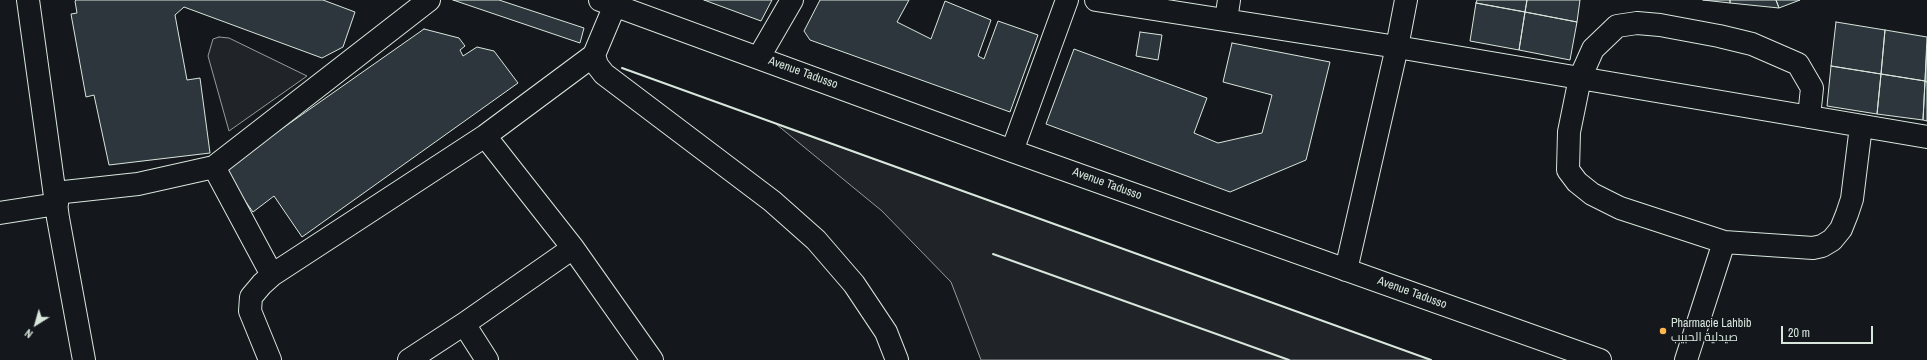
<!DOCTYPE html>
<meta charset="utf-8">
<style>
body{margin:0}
#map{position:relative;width:1927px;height:360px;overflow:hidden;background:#14181c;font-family:"Archivo Narrow",sans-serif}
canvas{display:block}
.north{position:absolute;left:16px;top:304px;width:40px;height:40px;-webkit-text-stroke:3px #14181c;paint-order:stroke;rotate:217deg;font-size:11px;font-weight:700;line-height:16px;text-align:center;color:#d8e6dc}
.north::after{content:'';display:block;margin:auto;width:14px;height:18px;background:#d8e6dc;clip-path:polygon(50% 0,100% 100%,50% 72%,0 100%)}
.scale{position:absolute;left:1781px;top:326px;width:92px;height:18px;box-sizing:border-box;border:2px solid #d8e6dc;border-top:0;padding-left:5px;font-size:12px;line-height:14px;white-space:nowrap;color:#d8e6dc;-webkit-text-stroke:3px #14181c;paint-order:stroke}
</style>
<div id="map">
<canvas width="1927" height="360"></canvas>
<div class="north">N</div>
<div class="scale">20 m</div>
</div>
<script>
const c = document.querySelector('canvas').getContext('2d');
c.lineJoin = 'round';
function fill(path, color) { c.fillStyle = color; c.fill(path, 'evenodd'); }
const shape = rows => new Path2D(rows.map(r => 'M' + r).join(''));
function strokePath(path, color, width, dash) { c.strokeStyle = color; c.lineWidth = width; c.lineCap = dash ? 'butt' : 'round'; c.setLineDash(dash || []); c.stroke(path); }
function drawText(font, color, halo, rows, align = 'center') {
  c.font = font + ' "Archivo Narrow",Cairo,sans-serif'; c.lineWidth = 3; c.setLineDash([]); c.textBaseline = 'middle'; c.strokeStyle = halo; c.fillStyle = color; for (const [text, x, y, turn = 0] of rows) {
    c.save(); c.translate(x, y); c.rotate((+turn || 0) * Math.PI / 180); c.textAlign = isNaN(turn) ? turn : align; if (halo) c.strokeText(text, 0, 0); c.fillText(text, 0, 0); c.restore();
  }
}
const green = shape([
 [219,37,229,38,307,76,229,131,208,56,213,39,219,37],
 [776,124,1431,360,981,360,951,282,882,211,776,124]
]);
fill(green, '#202428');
strokePath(green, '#939e99', 1);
const building = shape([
 [76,0,323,0,355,12,343,47,322,58,184,7,175,15,187,80,200,78,210,153,109,165,94,95,86,97,71,14,77,13,75,1,76,0],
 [453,0,499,0,584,28,580,43,453,0],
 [704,0,772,0,761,21,704,0],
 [820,0,909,0,897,22,931,39,945,1,991,20,978,56,984,59,998,21,1038,35,1010,112,810,40,804,31,820,0],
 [1477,0,1527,0,1525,12,1476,3,1477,0],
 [1527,0,1580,0,1577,22,1525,12,1527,0],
 [1703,0,1730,0,1730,3,1703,0],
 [1730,0,1776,0,1779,8,1730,3,1730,0],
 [1776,0,1800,0,1779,8,1776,0],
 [1476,3,1525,12,1519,50,1470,41,1476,3],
 [1525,12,1577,22,1570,60,1519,50,1525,12],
 [1836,22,1885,30,1881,74,1831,66,1836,22],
 [424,29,459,38,465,46,460,50,463,56,477,47,494,51,518,83,302,237,274,196,253,212,223,170,424,29],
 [1885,30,1927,37,1925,81,1881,74,1885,30],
 [1140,32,1162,35,1158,60,1136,56,1140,32],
 [1232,43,1330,62,1306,160,1230,192,1046,124,1074,49,1207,98,1194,133,1218,143,1262,133,1272,95,1223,82,1232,43],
 [1927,45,1927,82,1925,81,1927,45],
 [1831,66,1881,74,1877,114,1827,106,1831,66],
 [1881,74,1925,81,1923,120,1877,114,1881,74],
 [1925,81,1927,82,1927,121,1923,120,1925,81]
]);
fill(building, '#2c363c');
strokePath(building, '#d8e6dc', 1);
const minor = shape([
 [28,0,58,218,84,360],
 [600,0,1012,151,1600,360],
 [1096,0,1397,47,1927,137],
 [1226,20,1229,0],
 [594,55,597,65,604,74,772,201,816,240,854,284,886,332,897,360],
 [759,57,792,0],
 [1809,117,1812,88,1798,64,1752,44,1719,36,1660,25,1637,23,1617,26,1593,49,1580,78,1569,132,1568,170,1577,182,1592,194,1620,208,1724,242,1813,248,1822,246,1832,240,1841,229,1847,214,1852,199,1861,126],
 [485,136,573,248,652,360],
 [1012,151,1067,0],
 [214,167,272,275],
 [55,193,138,184,214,167,429,0],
 [0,213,57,204],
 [1346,270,1397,47,1406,0],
 [464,324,487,360],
 [270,360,250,311,251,297,262,284,272,275,485,136,594,55,615,5,613,0],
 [409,360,464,324,573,248],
 [1686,360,1724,242]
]);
strokePath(minor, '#d8e6dc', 24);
strokePath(minor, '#14181c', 22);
strokePath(shape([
 [622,68,1431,360],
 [993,254,1289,360]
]), '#d8e6dc', 2);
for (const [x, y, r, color] of [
 [1663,331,4,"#ffb74d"]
]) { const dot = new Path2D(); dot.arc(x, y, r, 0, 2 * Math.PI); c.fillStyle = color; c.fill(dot); strokePath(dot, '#14181c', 1.5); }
drawText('12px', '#d8e6dc', '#14181c', [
 ["Avenue Tadusso",803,73,20],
 ["Avenue Tadusso",1107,184,20],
 ["Avenue Tadusso",1412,293,20]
]);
drawText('12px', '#d8e6dc', '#14181c', [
 ["Pharmacie Lahbib",1671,324],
 ["صيدلية الحبيب",1671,338]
], 'left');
</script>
